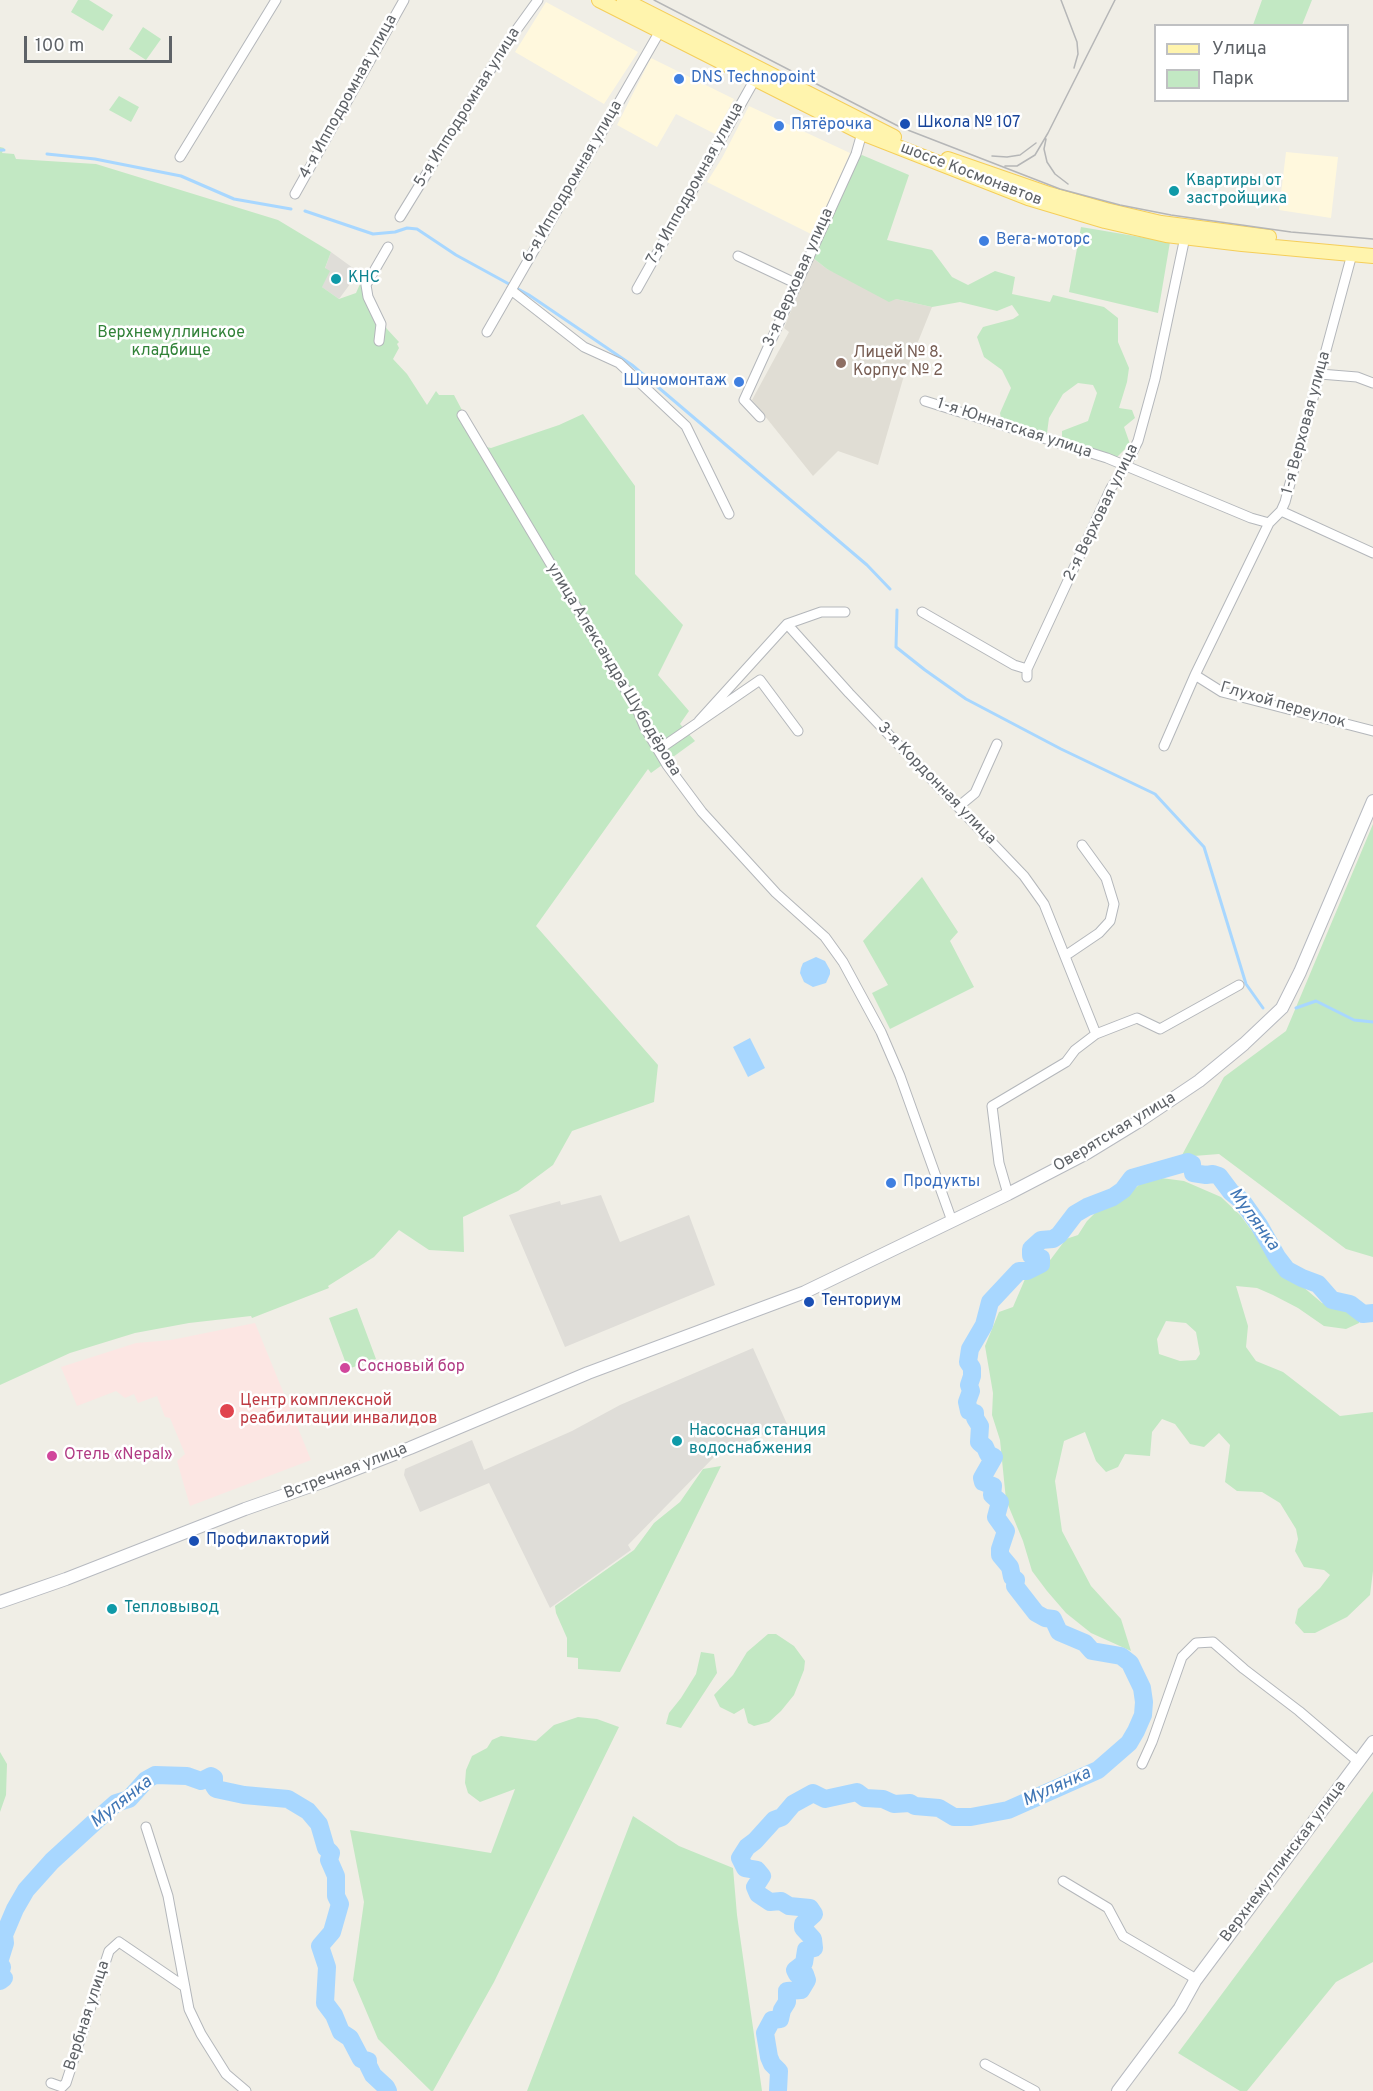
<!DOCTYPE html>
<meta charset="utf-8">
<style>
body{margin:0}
#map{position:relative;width:1373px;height:2091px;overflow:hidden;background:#f0eee6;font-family:Overpass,sans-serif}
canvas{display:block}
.legend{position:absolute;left:1154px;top:24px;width:195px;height:78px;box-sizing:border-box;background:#fff;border:2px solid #bfc0c2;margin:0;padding:8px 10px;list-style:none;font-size:18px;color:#5e6267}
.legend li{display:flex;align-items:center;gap:12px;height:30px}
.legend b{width:30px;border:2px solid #bfc0c2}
.scale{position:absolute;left:24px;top:36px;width:148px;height:27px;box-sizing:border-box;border:3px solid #5e6267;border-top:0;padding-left:8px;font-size:18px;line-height:21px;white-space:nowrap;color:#5e6267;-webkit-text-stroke:4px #fff;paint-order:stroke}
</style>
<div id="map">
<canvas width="1373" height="2091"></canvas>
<ul class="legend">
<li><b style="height:8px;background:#fff4ad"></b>Улица</li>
<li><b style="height:16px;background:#c2e8c3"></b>Парк</li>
</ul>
<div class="scale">100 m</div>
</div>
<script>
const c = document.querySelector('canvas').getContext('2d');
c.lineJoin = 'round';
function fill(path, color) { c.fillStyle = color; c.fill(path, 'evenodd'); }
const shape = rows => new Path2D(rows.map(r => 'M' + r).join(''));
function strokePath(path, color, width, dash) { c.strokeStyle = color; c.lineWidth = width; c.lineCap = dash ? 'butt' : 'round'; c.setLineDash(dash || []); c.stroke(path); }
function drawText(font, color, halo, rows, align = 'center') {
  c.font = font + ' Overpass,sans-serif'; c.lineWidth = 5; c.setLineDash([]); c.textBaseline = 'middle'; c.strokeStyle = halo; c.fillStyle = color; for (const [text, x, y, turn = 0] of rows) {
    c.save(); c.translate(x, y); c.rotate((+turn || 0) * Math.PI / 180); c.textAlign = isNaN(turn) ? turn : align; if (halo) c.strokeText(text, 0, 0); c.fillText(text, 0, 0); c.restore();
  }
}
fill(shape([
 [546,2,638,52,604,104,515,52],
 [651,58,734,99,715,134,676,114,657,147,617,125],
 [749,106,850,153,815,234,813,235,707,182,722,158],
 [1286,152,1338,157,1331,218,1279,210]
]), '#fff8dd');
fill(shape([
 [331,252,353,268,356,276,339,299,319,285],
 [601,1195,620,1242,689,1215,715,1285,565,1347,509,1215,560,1201,561,1205],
 [753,1348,787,1424,717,1454,628,1545,631,1550,550,1608,489,1483,420,1512,404,1475,405,1469,472,1440,484,1470,572,1431,620,1405]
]), '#dfddd8');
fill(shape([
 [813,258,827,269,896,299,932,307,903,379,878,465,838,451,813,476,752,400,789,332,784,328]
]), '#e0ddd4');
fill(shape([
 [255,1323,311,1460,190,1506,177,1461,185,1454,170,1418,165,1417,157,1396,138,1403,134,1394,125,1398,116,1391,77,1406,61,1367,136,1343,171,1340]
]), '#fce6e3');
fill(shape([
 [78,0,89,0,113,15,103,31,71,12],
 [1262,0,1312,0,1302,25,1253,25],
 [143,27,161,39,146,60,129,49],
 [119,96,139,107,131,122,109,110],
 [0,147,4,148,2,153,14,154,16,159,96,164,278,220,331,252,325,268,330,271,322,287,339,299,356,293,360,284,387,329,399,342,397,344,399,348,393,359,407,374,427,405,436,391,439,395,454,395,481,446,491,448,559,425,583,414,635,486,635,574,683,625,658,675,689,711,680,724,695,741,651,773,648,769,536,926,658,1065,654,1102,572,1131,553,1165,518,1191,463,1217,464,1252,429,1250,399,1230,374,1257,328,1286,329,1288,252,1318,251,1316,189,1323,135,1333,70,1353,0,1385],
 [862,155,909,175,887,240,932,250,952,277,968,285,995,271,1015,277,1012,294,1050,302,1053,295,1104,307,1118,318,1118,342,1129,368,1127,382,1119,408,1132,410,1135,418,1124,427,1130,444,1117,457,1062,441,1062,431,1088,421,1097,393,1093,385,1078,383,1063,394,1049,418,1047,433,1001,419,1000,413,1011,388,1002,370,984,357,977,337,983,327,1013,319,1019,315,1012,305,997,311,960,302,932,307,896,299,889,302,827,269,813,258,854,161],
 [1081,227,1170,242,1158,313,1069,292],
 [1373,824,1373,1257,1346,1249,1219,1154,1181,1157,1224,1077,1286,1031],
 [922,877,958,932,950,941,974,987,890,1029,872,993,888,985,863,941],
 [1161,1178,1184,1181,1221,1197,1240,1215,1267,1251,1275,1264,1284,1273,1295,1280,1322,1303,1349,1308,1359,1317,1359,1323,1346,1329,1324,1326,1298,1308,1273,1295,1257,1288,1236,1286,1248,1326,1246,1347,1256,1361,1283,1372,1340,1416,1373,1412,1373,1571,1370,1595,1347,1617,1315,1633,1304,1633,1295,1623,1298,1609,1320,1588,1330,1575,1324,1570,1304,1567,1295,1551,1298,1539,1296,1529,1280,1503,1262,1492,1237,1491,1225,1482,1230,1445,1219,1433,1204,1447,1190,1444,1175,1424,1162,1419,1152,1432,1150,1456,1125,1454,1118,1467,1106,1472,1096,1461,1085,1432,1064,1441,1055,1481,1062,1531,1091,1586,1121,1619,1131,1651,1091,1633,1066,1613,1047,1591,1032,1571,1023,1541,1006,1500,1000,1440,992,1415,993,1393,985,1346,999,1312,1013,1307,1025,1279,1034,1275,1051,1259,1066,1239,1078,1235,1087,1221,1098,1210,1123,1199,1140,1184],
 [1166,1321,1186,1323,1196,1332,1200,1354,1196,1360,1180,1361,1159,1354,1157,1339],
 [357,1308,376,1359,348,1369,329,1318],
 [721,1466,620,1672,578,1669,578,1658,567,1657,567,1638,556,1613,555,1606,634,1550,654,1523,680,1502,703,1469],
 [768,1634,776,1634,794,1646,805,1661,804,1670,794,1695,781,1711,769,1722,754,1726,748,1723,744,1708,734,1714,720,1707,714,1695,733,1675,747,1652],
 [701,1652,714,1654,717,1673,681,1728,666,1724,669,1713,681,1698,696,1674],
 [578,1717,597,1719,619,1727,494,1982,433,2091,431,2091,378,2039,353,1980,364,1902,350,1830,491,1853,515,1789,480,1802,468,1793,465,1783,466,1770,472,1756,487,1748,492,1740,501,1736,536,1741,554,1725],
 [0,1752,7,1764,6,1795,0,1812],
 [1373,1791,1373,1962,1336,1982,1247,2091,1240,2091,1178,2053],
 [633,1816,679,1846,733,1868,737,1915,762,2091,527,2091]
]), '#c2e8c3');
fill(shape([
 [816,957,825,961,830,970,830,974,826,983,813,987,804,982,800,973,801,968,803,963],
 [750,1038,765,1068,748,1077,733,1047]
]), '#a8d7ff');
strokePath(shape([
 [0,150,4,150],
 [47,154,95,159,181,176,234,199,291,209],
 [305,211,373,234,395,232,407,228,417,229,456,255,529,295,632,365,867,565,890,589],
 [897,610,896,647,925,670,966,699,1061,749,1155,794,1204,847,1246,984,1263,1008],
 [1296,1008,1316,1001,1354,1020,1373,1022]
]), '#a8d7ff', 3);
strokePath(shape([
 [0,1959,5,1943,4,1935,15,1909,26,1890,52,1861,99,1818,116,1803,129,1799,146,1780,155,1775,187,1776,201,1781,211,1776,214,1778,214,1786,216,1789,244,1795,288,1799,308,1811,319,1824,326,1848,331,1853,329,1860,336,1876,336,1896,340,1904,332,1932,320,1946,327,1967,325,2003,334,2015,341,2032,350,2038,361,2059,368,2061,368,2065,373,2075,386,2087,388,2091],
 [0,1964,2,1967,0,1974,4,1978,0,1981],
 [778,2091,779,2071,772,2064,769,2057,765,2033,772,2020,780,2019,782,2010,787,2002,787,1991,801,1990,807,1980,805,1974,797,1974,795,1970,804,1963,806,1950,814,1948,813,1939,803,1928,803,1924,814,1914,810,1908,789,1906,781,1901,770,1902,758,1894,755,1887,762,1876,757,1870,745,1868,740,1858,747,1847,755,1841,774,1820,782,1817,793,1804,813,1793,825,1799,857,1792,865,1798,883,1799,894,1804,910,1803,915,1806,939,1808,954,1817,971,1817,1008,1810,1098,1770,1129,1743,1136,1731,1143,1715,1144,1702,1142,1688,1130,1663,1121,1656,1092,1651,1085,1643,1059,1632,1053,1619,1045,1618,1036,1613,1015,1586,1016,1580,1012,1577,1010,1567,1000,1555,1000,1549,1006,1531,996,1517,1000,1502,992,1495,993,1486,983,1482,982,1478,994,1457,988,1454,985,1447,979,1442,980,1426,975,1418,975,1413,969,1411,967,1402,971,1391,969,1385,972,1376,972,1368,968,1362,970,1349,984,1325,990,1302,1019,1271,1027,1271,1041,1264,1041,1258,1031,1255,1031,1249,1041,1240,1053,1239,1059,1235,1075,1214,1087,1207,1113,1197,1123,1190,1132,1178,1188,1162,1192,1164,1193,1173,1206,1175,1213,1174,1219,1176,1231,1192,1242,1201,1259,1225,1277,1257,1287,1270,1302,1278,1318,1284,1332,1300,1350,1304,1363,1314,1373,1313]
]), '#a8d7ff', 18);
const street = shape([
 [180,157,276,0],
 [295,194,404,0],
 [400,217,507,43,538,0],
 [738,256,795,283],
 [637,289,755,79],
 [511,290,584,347,619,363,686,426,729,514],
 [487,332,660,31],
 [379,341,381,324,368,297,366,285,388,247],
 [1320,374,1357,377,1373,383],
 [925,401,1107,458,1251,518,1269,523],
 [462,415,637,709,645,728,667,765,702,812,776,893,825,937,843,962,881,1032,900,1076,952,1221],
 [760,417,744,400,856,154,862,133],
 [1281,511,1373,553],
 [922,612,1014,665,1027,669],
 [787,624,849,693,1024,876,1044,904,1096,1034],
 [1195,675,1222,692,1373,731],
 [1027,677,1027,669,1111,488,1125,467,1138,441,1155,379,1185,237],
 [699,721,787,624,821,612,845,612],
 [1164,746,1195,675,1269,523,1281,511,1285,502,1352,254],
 [658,750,760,680,798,731],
 [958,807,975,793,997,744],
 [1065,956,1099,933,1110,921,1114,904,1106,878,1082,845],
 [1008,1194,999,1163,992,1106,1066,1062,1075,1050,1096,1034,1137,1018,1160,1029,1239,985],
 [1142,1764,1152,1742,1182,1657,1196,1643,1213,1642,1244,1669,1299,1711,1354,1758,1357,1764],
 [146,1827,168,1896,189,2009,201,2034,226,2074,246,2091],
 [1063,1881,1108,1908,1123,1936,1191,1976,1195,1981],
 [985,2064,1035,2091],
 [51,2083,62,2087,66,2083,109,1951,119,1942,185,1987]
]);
const secondary = shape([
 [0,1602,66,1579,245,1509,325,1481,410,1448,588,1373,805,1292,1008,1194,1087,1153,1141,1120,1199,1081,1244,1044,1282,1008,1300,972,1373,801],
 [1118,2091,1180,2008,1195,1981,1373,1742]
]);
const primary = shape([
 [599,0,862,133,1028,198,1105,221,1166,235,1242,244,1373,256],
 [624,0,894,137],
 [948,159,1049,194,1106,210,1161,223,1269,237]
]);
strokePath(street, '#b4b7bb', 11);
strokePath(secondary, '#b7bac0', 14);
strokePath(primary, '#f5ce5a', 16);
strokePath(street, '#fff', 9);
strokePath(secondary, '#fff', 12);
strokePath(primary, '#fff4ad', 14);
strokePath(shape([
 [654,0,900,127,1060,189,1120,205,1171,215,1291,232,1373,239],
 [1061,0,1077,42,1078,54,1074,68],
 [1046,139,1044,149,1047,162,1055,174,1068,184],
 [992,156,1007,157,1020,155,1036,143],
 [1005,166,1017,166,1035,155,1048,133,1115,0]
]), '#b5b6b7', 1.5);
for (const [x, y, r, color] of [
 [679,79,6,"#3f7fe0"],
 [905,124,6,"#1a4fb4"],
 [779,126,6,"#3f7fe0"],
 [1174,191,6,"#0f9aa8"],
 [984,241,6,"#3f7fe0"],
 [336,279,6,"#0f9aa8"],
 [841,363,6,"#8d6e63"],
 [739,382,6,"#3f7fe0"],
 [891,1183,6,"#3f7fe0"],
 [809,1302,6,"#1a4fb4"],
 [345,1368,6,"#d1479c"],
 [227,1411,8,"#e0444e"],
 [677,1441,6,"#0f9aa8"],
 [52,1456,6,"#d1479c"],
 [194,1541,6,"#1a4fb4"],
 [112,1609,6,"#0f9aa8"]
]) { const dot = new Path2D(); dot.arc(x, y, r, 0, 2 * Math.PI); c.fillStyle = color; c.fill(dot); strokePath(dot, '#fff', 2); }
drawText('16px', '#366cbe', '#fff', [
 ["DNS Technopoint",691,79],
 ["Пятёрочка",791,126],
 ["Вега-моторс",996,241],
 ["Шиномонтаж",727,382,"right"],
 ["Пpoдукты",903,1183]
], 'left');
drawText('16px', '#5e6267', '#fff', [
 ["4-я Ипподромная улица",349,97,-61],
 ["5-я Ипподромная улица",468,108,-58],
 ["шоссе Космонавтов",971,175,21],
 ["6-я Ипподромная улица",573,182,-60],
 ["7-я Ипподромная улица",696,184,-61],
 ["3-я Верховая улица",799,278,-66],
 ["1-я Верховая улица",1307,423,-75],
 ["1-я Юннатская улица",1014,429,18],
 ["2-я Верховая улица",1102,513,-64],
 ["улица Александра Шубодёрова",613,670,59],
 ["Глухой переулок",1283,706,16],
 ["3-я Кордонная улица",936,784,46],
 ["Оверятская улица",1115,1133,-31],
 ["Встречная улица",346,1472,-21],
 ["Верхнемуллинская улица",1284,1862,-53],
 ["Вербная улица",88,2016,-72]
]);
drawText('16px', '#164399', '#fff', [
 ["Школа № 107",917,124],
 ["Тенториум",821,1302],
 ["Профилакторий",206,1541]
], 'left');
drawText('16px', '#0d838f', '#fff', [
 ["Квартиры от",1186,182],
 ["застройщика",1186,200],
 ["КНС",348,279],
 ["Насосная станция",689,1432],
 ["водоснабжения",689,1450],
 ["Тепловывод",124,1609]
], 'left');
drawText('16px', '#318238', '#fff', [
 ["Верхнемуллинское",171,334],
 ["кладбище",171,352]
]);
drawText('16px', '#785e54', '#fff', [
 ["Лицей № 8.",853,354],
 ["Корпус № 2",853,372]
], 'left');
drawText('16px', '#b23c85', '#fff', [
 ["Сосновый бор",357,1368],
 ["Отель «Nepal»",64,1456]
], 'left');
drawText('16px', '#be3a42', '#fff', [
 ["Центр комплексной",240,1402],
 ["реабилитации инвалидов",240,1420]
], 'left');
drawText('italic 18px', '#4076b5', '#fff', [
 ["Мулянка",1253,1220,54],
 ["Мулянка",1057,1788,-24],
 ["Мулянка",122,1803,-38]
]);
</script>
